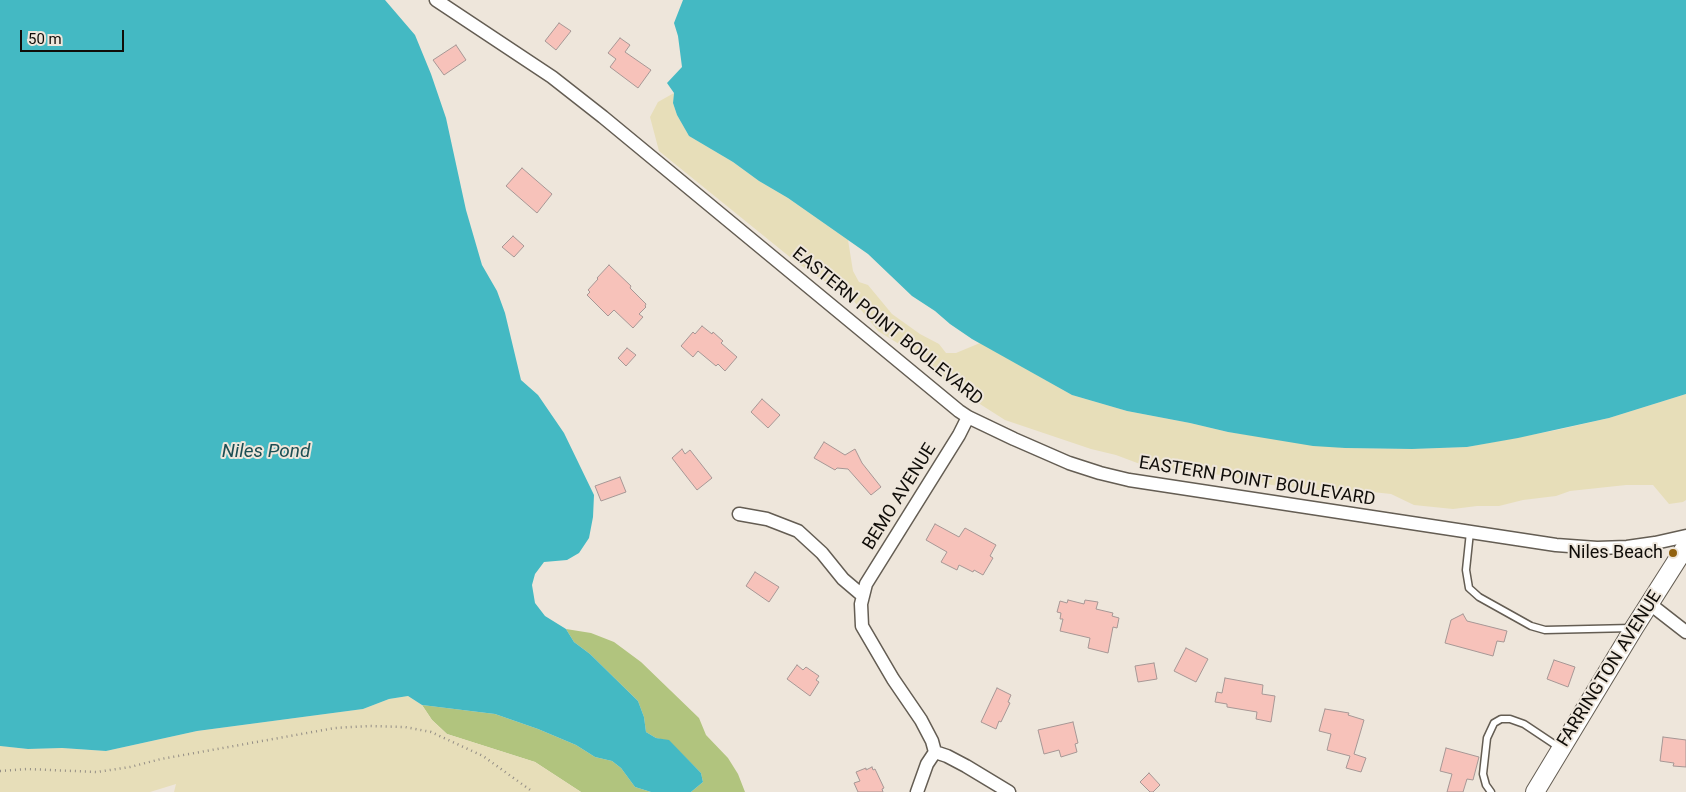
<!DOCTYPE html>
<style>
body{margin:0}
#map{position:relative;width:1686px;height:792px;overflow:hidden;background:#eee6db;font-family:Roboto,sans-serif}
canvas{display:block}
.scale{position:absolute;left:20px;top:30px;width:104px;height:22px;box-sizing:border-box;border:2px solid #100d09;border-top:0;padding-left:6px;font-size:15px;line-height:18px;white-space:nowrap;color:#100d09;-webkit-text-stroke:4px #eee6db;paint-order:stroke}
</style>
<div id="map">
<canvas width="1686" height="792"></canvas>
<div class="scale">50 m</div>
</div>
<script>
const c = document.querySelector('canvas').getContext('2d');
c.lineJoin = 'round';
function fill(path, color) { c.fillStyle = color; c.fill(path, 'evenodd'); }
const shape = rows => new Path2D(rows.map(r => 'M' + r).join(''));
function strokePath(path, color, width, dash) { c.strokeStyle = color; c.lineWidth = width; c.lineCap = dash ? 'butt' : 'round'; c.setLineDash(dash || []); c.stroke(path); }
function drawText(font, color, halo, rows, align = 'center') {
  c.font = font + ' Roboto,sans-serif'; c.lineWidth = 4; c.setLineDash([]); c.textBaseline = 'middle'; c.strokeStyle = halo; c.fillStyle = color; for (const [text, x, y, turn = 0] of rows) {
    c.save(); c.translate(x, y); c.rotate((+turn || 0) * Math.PI / 180); c.textAlign = isNaN(turn) ? turn : align; if (halo) c.strokeText(text, 0, 0); c.fillText(text, 0, 0); c.restore();
  }
}
fill(shape([
 [566,629,591,633,614,642,641,662,699,718,706,735,728,758,738,774,745,792,691,792,703,782,701,773,669,741,656,738,646,732,644,717,638,701,590,654,574,642],
 [422,705,495,714,538,729,576,745,595,757,612,761,621,768,635,787,651,792,581,792,535,762,447,734,432,720]
]), '#b1c47e');
fill(shape([
 [674,93,673,103,677,115,689,136,733,162,759,181,788,198,848,240,853,271,859,282,868,285,892,314,920,334,939,344,946,353,956,353,980,343,1072,395,1127,411,1190,423,1228,432,1345,448,1412,449,1467,447,1557,430,1609,418,1686,394,1686,500,1683,502,1669,504,1653,485,1626,485,1570,491,1556,496,1523,500,1499,506,1477,506,1453,509,1414,505,1391,494,1363,491,1327,491,1272,485,1245,479,1190,470,1168,470,1140,464,1116,455,1091,449,1005,420,961,392,929,368,920,353,899,344,878,331,853,300,796,262,659,151,650,117,658,102],
 [408,696,422,705,432,720,447,734,535,762,581,792,174,792,176,784,150,792,0,792,0,746,28,749,62,748,106,751,197,731,363,709,389,699]
]), '#e7deb9');
fill(shape([
 [0,0,385,0,415,35,431,74,446,118,466,210,482,265,497,291,505,313,521,380,538,395,564,433,594,495,593,517,589,538,579,553,567,560,544,562,535,574,532,585,535,603,545,616,566,629,574,642,590,654,638,701,644,717,646,732,656,738,669,740,701,773,703,782,691,792,651,792,635,787,621,768,612,761,595,757,576,745,538,729,495,714,422,705,408,696,389,699,363,709,197,731,106,751,62,748,28,749,0,746],
 [683,0,1686,0,1686,394,1609,418,1518,438,1467,447,1412,449,1345,448,1313,446,1228,432,1190,423,1127,411,1072,395,972,339,950,324,935,311,912,296,868,254,788,198,759,181,733,162,689,136,677,115,673,103,674,93,667,83,682,67,678,36,674,23]
]), '#44b9c3');
const building = shape([
 [559,23,571,31,556,50,545,41,559,23],
 [620,38,630,45,625,52,651,70,638,88,610,67,616,59,608,53,620,38],
 [456,45,466,60,444,75,433,60,456,45],
 [522,168,552,194,537,213,506,186,522,168],
 [513,236,524,246,514,257,502,247,513,236],
 [609,265,631,286,630,288,646,304,645,306,646,307,639,314,643,317,633,328,614,310,608,316,587,295,590,292,588,290,598,279,597,278,609,265],
 [702,326,712,334,713,332,723,341,721,343,737,357,725,371,718,364,716,366,698,351,693,357,681,346,693,332,695,334,702,326],
 [627,348,636,355,626,366,618,358,627,348],
 [762,399,780,415,768,428,751,412,762,399],
 [824,442,845,455,855,449,862,463,881,487,871,495,848,469,837,468,835,470,814,458,824,442],
 [682,449,685,454,690,450,712,478,697,490,672,458,682,449],
 [620,477,626,492,601,501,595,486,620,477],
 [935,524,959,537,965,528,996,545,990,556,993,558,983,575,974,570,973,572,959,565,957,570,941,562,947,552,926,540,935,524],
 [755,572,779,587,769,602,746,586,755,572],
 [1068,600,1084,604,1085,600,1098,602,1096,609,1113,613,1112,616,1119,618,1117,628,1113,627,1108,653,1088,648,1090,638,1060,631,1063,619,1060,619,1061,613,1057,612,1060,601,1067,603,1068,600],
 [1463,614,1467,621,1507,631,1504,642,1497,641,1493,656,1445,643,1451,620,1463,614],
 [1186,648,1208,659,1196,682,1174,671,1186,648],
 [1554,660,1575,667,1568,687,1547,679,1554,660],
 [1154,663,1157,679,1138,682,1135,666,1154,663],
 [797,665,803,670,806,667,819,676,816,680,819,682,810,696,787,679,797,665],
 [1225,678,1263,685,1262,694,1275,696,1271,722,1256,719,1257,712,1227,707,1227,704,1215,702,1217,692,1222,693,1225,678],
 [997,688,1011,695,1008,702,1010,703,1001,722,999,721,996,729,981,722,997,688],
 [1325,709,1349,713,1348,715,1364,720,1354,754,1366,758,1361,772,1346,768,1350,756,1327,750,1331,734,1319,731,1325,709],
 [1073,722,1078,743,1075,744,1077,752,1061,757,1059,750,1044,754,1038,730,1073,722],
 [1663,737,1686,740,1686,767,1673,766,1674,763,1660,761,1663,737],
 [1446,748,1479,757,1473,780,1467,779,1463,792,1447,792,1452,774,1440,771,1446,748],
 [872,767,873,770,875,769,884,788,882,789,883,792,858,792,854,783,860,781,856,772,866,768,866,770,872,767],
 [1149,773,1160,785,1153,792,1150,792,1140,782,1149,773]
]);
fill(building, '#f7c2ba');
strokePath(building, '#a69795', 1);
const lane = shape([
 [1470,532,1466,570,1469,588,1479,597,1531,626,1545,630,1632,628],
 [1491,792,1486,785,1483,774,1487,738,1494,723,1501,719,1510,719,1524,724,1560,748]
]);
const street = shape([
 [436,0,552,77,603,117,959,411,968,417,1014,439,1069,463,1100,473,1129,480,1556,545,1597,548,1627,547,1655,543,1686,536],
 [739,514,767,519,798,531,822,553,843,579,863,596],
 [1650,604,1686,632],
 [935,752,932,741,921,720,893,679,862,626,861,604,866,584,959,435,968,417],
 [935,752,947,756,966,766,1009,792],
 [917,792,927,764,935,752]
]);
const secondary = shape([
 [1535,792,1634,628,1686,546]
]);
strokePath(lane, '#645d53', 9);
strokePath(street, '#645d53', 15);
strokePath(secondary, '#645d53', 20);
strokePath(shape([
 [0,771,27,769,97,772,130,767,161,759,335,728,369,726,405,727,431,732,483,756,533,792]
]), '#938d85', 2.5, [1, 4]);
strokePath(lane, '#fff', 6);
strokePath(street, '#fff', 12);
strokePath(secondary, '#fff', 18);
for (const [x, y, r, color] of [
 [1673,553,5,"#926210"]
]) { const dot = new Path2D(); dot.arc(x, y, r, 0, 2 * Math.PI); c.fillStyle = color; c.fill(dot); strokePath(dot, '#eee6db', 2); }
drawText('18px', '#100d09', '#eee6db', [
 ["EASTERN POINT BOULEVARD",887,327,39],
 ["EASTERN POINT BOULEVARD",1257,482,9],
 ["BEMO AVENUE",900,497,-58],
 ["FARRINGTON AVENUE",1610,669,-58]
]);
drawText('18px', '#100d09', '#eee6db', [
 ["Niles Beach",1663,553]
], 'right');
drawText('italic 19px', '#1c4e53', '#eee6db', [
 ["Niles Pond",266,452]
]);
</script>
